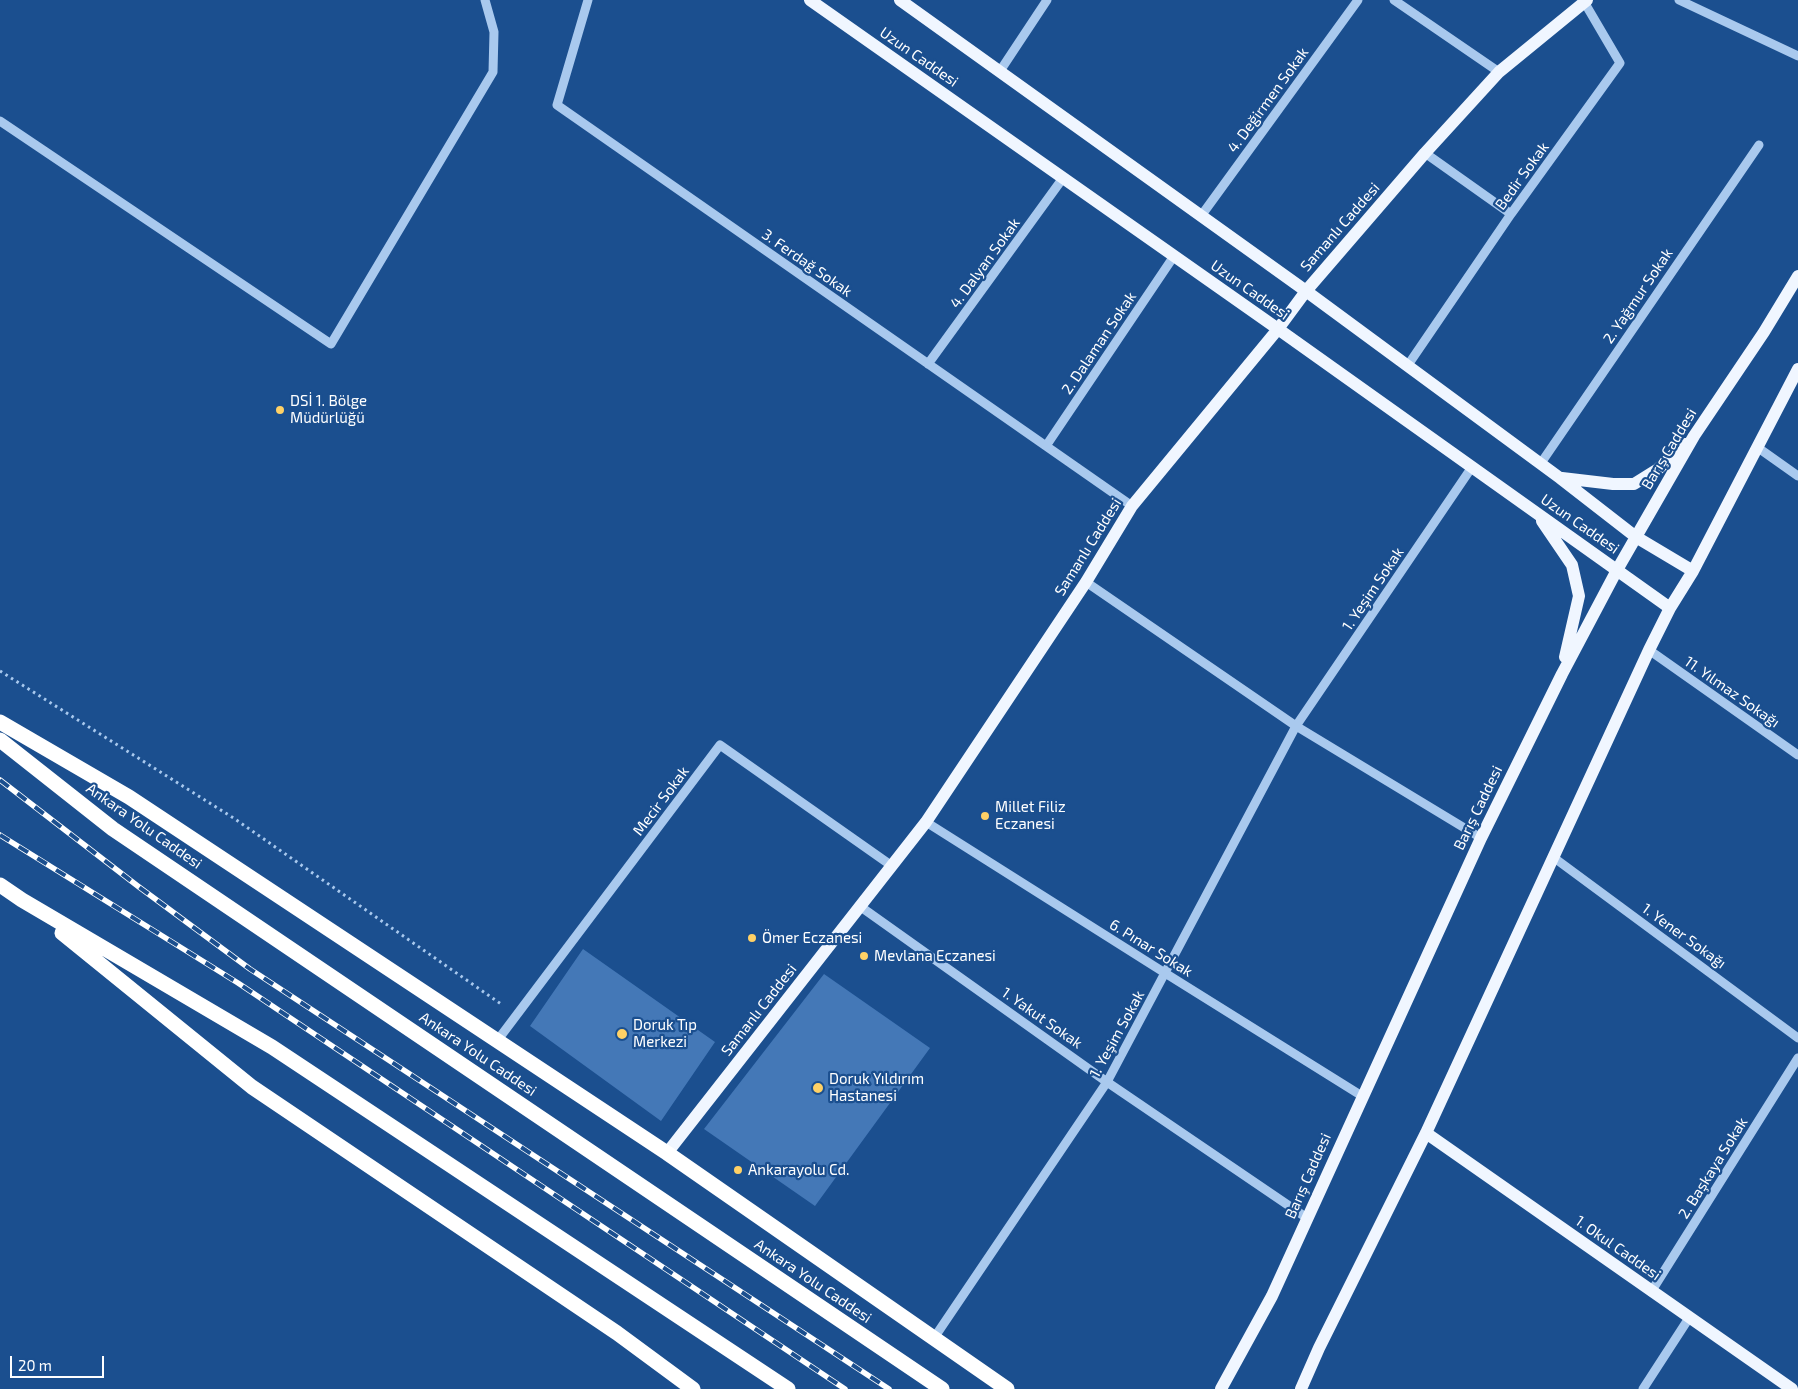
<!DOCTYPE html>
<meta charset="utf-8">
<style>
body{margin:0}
#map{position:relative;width:1798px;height:1389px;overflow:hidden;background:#1b4f8f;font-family:"Exo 2",sans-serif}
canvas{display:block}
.scale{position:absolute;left:10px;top:1356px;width:94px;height:22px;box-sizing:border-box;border:2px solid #fff;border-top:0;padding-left:6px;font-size:15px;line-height:18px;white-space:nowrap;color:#fff;-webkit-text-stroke:4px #1b4f8f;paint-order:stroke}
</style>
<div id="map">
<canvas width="1798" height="1389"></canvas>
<div class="scale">20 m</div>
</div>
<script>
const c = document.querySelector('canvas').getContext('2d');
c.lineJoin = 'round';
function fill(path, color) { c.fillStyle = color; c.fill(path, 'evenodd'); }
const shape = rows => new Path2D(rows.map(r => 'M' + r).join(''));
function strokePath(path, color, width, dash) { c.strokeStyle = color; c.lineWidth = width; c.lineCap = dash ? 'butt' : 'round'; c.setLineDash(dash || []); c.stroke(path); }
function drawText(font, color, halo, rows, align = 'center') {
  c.font = font + ' "Exo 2",sans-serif'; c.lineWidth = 4.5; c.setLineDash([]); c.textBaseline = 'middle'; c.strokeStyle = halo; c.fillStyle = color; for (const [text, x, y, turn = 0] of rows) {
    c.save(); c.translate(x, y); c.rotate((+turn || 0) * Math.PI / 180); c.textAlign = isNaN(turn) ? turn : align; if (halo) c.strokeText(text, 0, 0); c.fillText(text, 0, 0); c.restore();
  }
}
fill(shape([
 [583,949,715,1042,661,1121,530,1026],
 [824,974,930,1048,815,1206,704,1129]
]), '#4478b7');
strokePath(shape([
 [0,671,235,819,501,1004]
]), '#a9c9ee', 3, [2.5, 4]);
strokePath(shape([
 [588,0,557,105,1132,506],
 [1394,0,1499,72],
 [1679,0,1798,56],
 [1000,71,1047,0],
 [0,121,331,344,493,72,494,32,485,0],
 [1425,153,1511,214],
 [1201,216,1358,0],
 [928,364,1063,178],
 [1408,365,1511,214,1620,63,1583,0],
 [1046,446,1174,256],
 [1757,447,1798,476],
 [1541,463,1759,145],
 [1086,582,1296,726,1481,838],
 [1649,650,1798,755],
 [926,822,1165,973,1362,1096],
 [1553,857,1798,1038],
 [861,907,1107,1082,1307,1218],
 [497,1041,720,745,892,866],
 [1651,1292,1798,1058],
 [934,1338,1107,1082,1296,726,1472,467],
 [1643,1389,1689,1318]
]), '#a9c9ee', 9);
strokePath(shape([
 [810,0,1278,329,1670,608],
 [900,0,1306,291,1560,478,1636,537,1693,571],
 [1562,478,1613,484,1634,484,1658,469,1685,444],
 [1542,521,1572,565,1579,596,1565,657],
 [1426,1133,1792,1389],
 [667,1153,926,822,1086,582,1132,506,1278,329,1306,291,1425,153,1499,72,1587,0],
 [1221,1389,1272,1296,1481,838,1562,674,1617,570,1694,436,1764,332,1798,276],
 [1301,1389,1319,1348,1426,1133,1649,650,1670,608,1693,571,1798,369]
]), '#f0f6ff', 12);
strokePath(shape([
 [0,722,129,797,667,1153,1007,1389],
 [0,740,113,829,942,1389],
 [0,885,22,900,272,1047,788,1389],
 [62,933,252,1087,617,1333,693,1389]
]), '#fff', 15);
const rail = shape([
 [0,780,139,887,250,969,889,1389],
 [0,835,238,983,845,1389]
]);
strokePath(rail, '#fff', 5.5);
strokePath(rail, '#1b4f8f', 4, [11]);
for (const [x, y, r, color] of [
 [280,410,5,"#ffd166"],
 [985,816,5,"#ffd166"],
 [752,938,5,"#ffd166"],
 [864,956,5,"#ffd166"],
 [622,1034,6,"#ffd166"],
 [818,1088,6,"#ffd166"],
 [738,1170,5,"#ffd166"]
]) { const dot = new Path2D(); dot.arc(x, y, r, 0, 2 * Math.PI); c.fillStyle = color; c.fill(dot); strokePath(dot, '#1b4f8f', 2); }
drawText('15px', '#fff', '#1b4f8f', [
 ["Uzun Caddesi",919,57,35],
 ["4. Değirmen Sokak",1268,100,-54],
 ["Bedir Sokak",1522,176,-54],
 ["Samanlı Caddesi",1340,227,-49],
 ["3. Ferdağ Sokak",807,263,35],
 ["4. Dalyan Sokak",985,263,-54],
 ["Uzun Caddesi",1250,290,35],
 ["2. Yağmur Sokak",1638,296,-56],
 ["2. Dalaman Sokak",1099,343,-56],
 ["Barış Caddesi",1669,449,-59],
 ["Uzun Caddesi",1580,524,35],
 ["Samanlı Caddesi",1088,547,-58],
 ["1. Yeşim Sokak",1373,589,-56],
 ["11. Yılmaz Sokağı",1732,692,35],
 ["Mecir Sokak",661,801,-53],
 ["Barış Caddesi",1478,808,-64],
 ["Ankara Yolu Caddesi",144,826,35],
 ["1. Yener Sokağı",1684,936,36],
 ["6. Pınar Sokak",1151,948,32],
 ["Samanlı Caddesi",759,1010,-52],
 ["1. Yakut Sokak",1042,1018,35],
 ["1. Yeşim Sokak",1117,1034,-61],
 ["Ankara Yolu Caddesi",478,1054,34],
 ["2. Başkaya Sokak",1713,1168,-58],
 ["Barış Caddesi",1308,1176,-66],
 ["1. Okul Caddesi",1618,1248,35],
 ["Ankara Yolu Caddesi",813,1281,34]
]);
drawText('15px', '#fff', '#1b4f8f', [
 ["DSİ 1. Bölge",290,401],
 ["Müdürlüğü",290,418],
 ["Millet Filiz",995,807],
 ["Eczanesi",995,824],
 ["Ömer Eczanesi",762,938],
 ["Mevlana Eczanesi",874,956],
 ["Doruk Tıp",633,1025],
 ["Merkezi",633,1042],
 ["Doruk Yıldırım",829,1079],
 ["Hastanesi",829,1096],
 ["Ankarayolu Cd.",748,1170]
], 'left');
</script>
